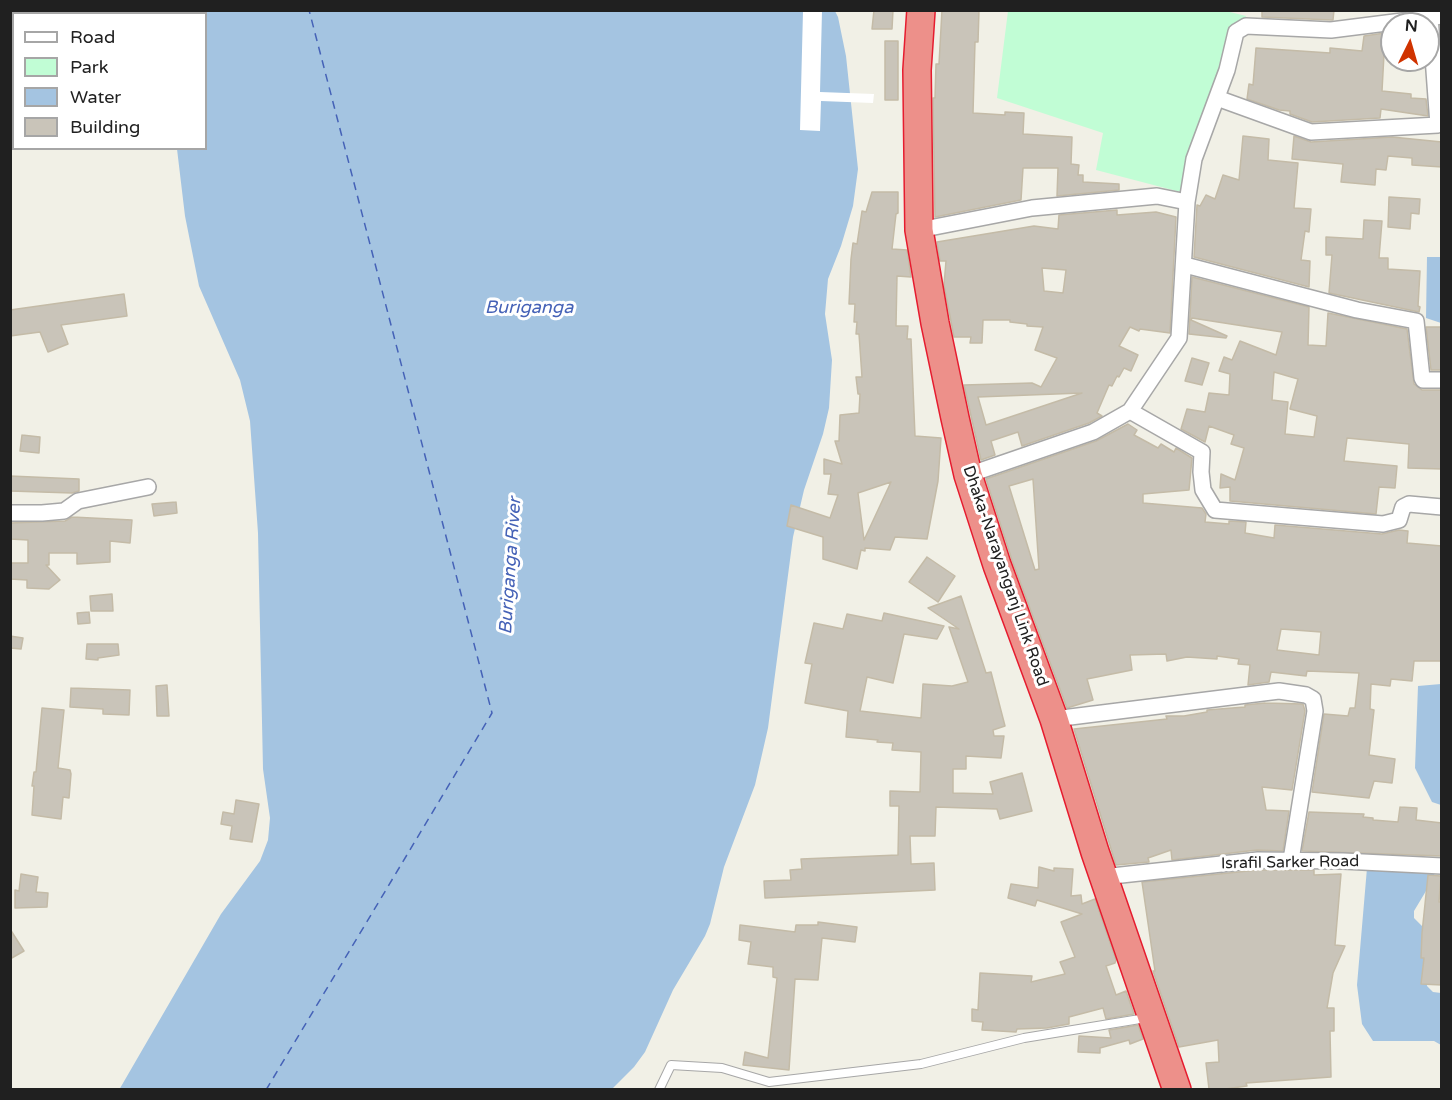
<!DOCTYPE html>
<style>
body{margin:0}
#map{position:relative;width:1452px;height:1100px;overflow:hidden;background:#f1f0e6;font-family:"Varela Round",sans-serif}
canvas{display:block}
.frame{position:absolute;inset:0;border:12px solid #202020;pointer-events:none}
.legend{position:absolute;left:12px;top:12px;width:195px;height:138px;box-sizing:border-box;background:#fff;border:2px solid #a6a6a6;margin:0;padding:8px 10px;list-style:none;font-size:18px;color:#202020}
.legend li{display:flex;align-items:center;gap:12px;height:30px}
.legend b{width:30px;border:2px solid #a6a6a6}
.north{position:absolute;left:1380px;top:12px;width:60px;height:60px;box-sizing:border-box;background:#fff;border:2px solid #a6a6a6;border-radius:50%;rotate:5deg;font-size:16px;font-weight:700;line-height:24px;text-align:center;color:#202020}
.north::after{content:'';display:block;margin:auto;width:21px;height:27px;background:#d03300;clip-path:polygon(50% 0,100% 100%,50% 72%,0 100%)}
</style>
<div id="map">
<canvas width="1452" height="1100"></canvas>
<div class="frame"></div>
<ul class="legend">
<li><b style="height:8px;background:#fff"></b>Road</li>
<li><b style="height:16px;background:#c1fdd5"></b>Park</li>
<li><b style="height:16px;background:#a4c4e1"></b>Water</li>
<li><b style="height:16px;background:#c9c4b9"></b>Building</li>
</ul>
<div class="north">N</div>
</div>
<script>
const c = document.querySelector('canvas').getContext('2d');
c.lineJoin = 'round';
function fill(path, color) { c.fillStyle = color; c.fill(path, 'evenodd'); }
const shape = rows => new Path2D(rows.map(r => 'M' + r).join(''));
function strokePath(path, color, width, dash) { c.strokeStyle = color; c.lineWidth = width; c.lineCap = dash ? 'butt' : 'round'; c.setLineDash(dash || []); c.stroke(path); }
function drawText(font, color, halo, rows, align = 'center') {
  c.font = font + ' "Varela Round",sans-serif'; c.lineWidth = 6; c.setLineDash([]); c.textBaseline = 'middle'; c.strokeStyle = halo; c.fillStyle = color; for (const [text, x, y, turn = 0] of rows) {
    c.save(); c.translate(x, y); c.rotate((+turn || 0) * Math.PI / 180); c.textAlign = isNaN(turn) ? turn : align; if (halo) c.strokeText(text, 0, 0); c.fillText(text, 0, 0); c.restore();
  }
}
fill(shape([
 [1222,10,1246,16,1188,194,1096,170,1103,133,997,98,1008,11]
]), '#c1fdd5');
fill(shape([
 [142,11,835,11,838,17,846,56,858,169,853,206,841,246,828,279,825,314,832,360,829,408,823,434,804,490,793,537,768,728,755,785,724,867,710,924,705,936,673,990,645,1052,634,1067,612,1089,119,1090,221,914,260,861,268,840,270,818,263,769,258,533,250,421,240,380,199,286,185,216,177,149,206,148,206,14,144,14],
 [1427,257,1441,257,1441,323,1426,318],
 [1441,684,1442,684,1441,805,1432,802,1415,768,1418,686],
 [1367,868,1432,869,1435,876,1414,911,1414,918,1423,927,1427,986,1433,992,1441,993,1441,1045,1434,1041,1373,1041,1362,1024,1357,985]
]), '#a4c4e1');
fill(shape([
 [803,11,822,11,820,92,874,94,873,103,821,101,820,131,800,130]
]), '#fff');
strokePath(shape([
 [266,1090,492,713,309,10]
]), '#4562b7', 1.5, [8, 6]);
const building = shape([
 [874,10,893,10,892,29,872,29,874,10],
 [942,10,979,10,978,42,975,42,973,113,1005,115,1005,112,1024,113,1023,134,1072,137,1071,164,1079,165,1078,175,1083,175,1083,182,1119,184,1119,190,1057,196,1058,168,1023,168,1021,200,935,217,933,98,935,98,936,64,939,64,942,10],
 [1262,10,1334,10,1333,20,1331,20,1262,17,1262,10],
 [1392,32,1392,55,1384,54,1382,91,1411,94,1411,98,1426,99,1428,116,1381,109,1380,118,1312,122,1290,114,1290,111,1279,110,1247,99,1249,84,1253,85,1256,48,1330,53,1330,48,1362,51,1364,36,1392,32],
 [885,41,898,41,898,100,885,100,885,41],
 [1243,136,1269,139,1268,160,1298,163,1294,208,1311,209,1309,232,1305,231,1301,260,1310,261,1309,287,1194,257,1197,205,1200,206,1206,195,1215,199,1223,175,1239,180,1243,136],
 [1294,136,1311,142,1392,137,1442,142,1442,167,1412,165,1412,158,1388,156,1386,170,1376,169,1375,185,1341,182,1343,164,1292,159,1294,136],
 [872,192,898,192,898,213,896,214,892,249,907,250,911,277,897,276,896,326,908,326,907,339,911,339,915,436,941,438,938,481,927,539,895,537,890,550,865,548,865,551,861,550,857,569,823,559,823,537,787,526,791,505,830,518,838,495,828,494,831,474,824,474,824,459,842,464,835,441,839,441,840,415,859,413,860,394,858,394,856,377,862,377,859,334,856,334,857,322,854,322,855,304,849,304,851,259,853,243,857,244,862,211,866,212,872,192],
 [891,482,864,540,858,493,891,482],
 [1389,197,1420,199,1419,214,1411,213,1410,229,1388,227,1389,197],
 [1117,210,1117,215,1156,212,1176,217,1170,333,1140,329,1139,331,1130,327,1119,346,1138,355,1131,371,1124,368,1119,377,1117,376,1112,386,1109,385,1097,413,1102,416,1089,423,1022,446,1018,432,991,441,995,455,981,460,964,385,1032,383,1041,387,1057,358,1035,350,1043,327,1027,326,1027,324,1010,322,1010,320,983,320,982,343,970,343,971,337,954,337,944,285,946,261,940,261,937,242,1034,226,1058,229,1059,215,1117,210],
 [1042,268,1066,270,1063,293,1044,291,1042,268],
 [1082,393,986,425,978,397,1082,393],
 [1364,220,1382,221,1379,258,1388,258,1388,269,1420,271,1418,306,1420,307,1419,312,1329,293,1332,255,1326,255,1326,237,1363,239,1364,220],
 [1192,277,1309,307,1308,345,1326,346,1328,313,1407,329,1414,384,1422,390,1442,390,1442,469,1408,468,1409,444,1347,438,1344,461,1397,466,1395,488,1379,487,1376,514,1230,501,1230,487,1220,488,1221,474,1235,480,1244,448,1231,444,1234,435,1209,426,1205,442,1181,429,1187,409,1205,412,1209,393,1229,395,1230,374,1219,371,1224,357,1232,360,1240,341,1276,355,1282,332,1192,318,1191,320,1227,336,1226,338,1189,334,1192,277],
 [1274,372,1298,379,1290,409,1317,416,1314,437,1285,434,1288,402,1272,400,1274,372],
 [124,294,127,316,61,325,68,344,48,352,40,332,10,336,10,310,124,294],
 [1426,327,1442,327,1442,370,1431,370,1426,327],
 [1192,358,1209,363,1202,385,1185,381,1192,358],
 [1128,424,1137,430,1134,435,1158,448,1161,444,1174,452,1176,448,1192,458,1189,490,1143,494,1143,503,1202,508,1206,514,1205,522,1229,524,1229,521,1246,522,1245,533,1274,538,1275,525,1382,534,1399,530,1408,531,1407,543,1442,546,1442,661,1414,661,1412,681,1391,679,1390,686,1371,684,1370,709,1374,710,1369,755,1395,759,1392,783,1374,781,1369,798,1312,792,1324,714,1348,716,1350,708,1355,708,1359,673,1307,671,1306,676,1271,672,1269,682,1248,685,1250,665,1238,664,1239,659,1217,656,1217,659,1187,657,1167,661,1166,654,1130,655,1132,670,1087,679,1093,700,1067,708,1012,560,986,479,1096,441,1128,424],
 [1033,479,1039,569,1035,570,1009,486,1033,479],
 [1281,629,1321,632,1319,655,1277,650,1281,629],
 [22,435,40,437,39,453,20,451,22,435],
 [10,476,79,479,79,491,72,493,10,491,10,476],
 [176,502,177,513,154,516,152,504,176,502],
 [72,517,132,520,130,543,110,541,110,562,77,564,77,553,49,553,49,565,46,565,60,580,49,589,27,588,27,580,10,579,10,563,28,563,28,540,10,539,10,523,65,521,72,517],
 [927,557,955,576,938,602,909,582,927,557],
 [112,594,113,611,91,611,90,596,112,594],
 [961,596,986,673,991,672,1005,726,993,730,994,736,1004,736,1001,758,966,756,966,769,953,769,953,793,993,794,990,782,1022,773,1032,811,1000,819,997,809,936,807,935,836,910,836,911,864,934,863,935,890,765,898,764,881,791,880,790,870,802,869,801,859,898,855,899,806,890,806,890,791,920,792,921,752,892,750,893,743,877,742,878,740,846,737,848,711,805,703,812,664,805,663,814,623,843,629,847,614,882,621,884,613,944,626,937,639,904,634,893,683,867,677,860,711,921,718,923,684,952,686,968,682,949,627,959,629,928,608,961,596],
 [89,612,90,623,78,624,77,613,89,612],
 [10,636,23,638,21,649,10,648,10,636],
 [87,644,118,644,119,655,98,658,98,660,86,659,87,644],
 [167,685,169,716,157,716,156,686,167,685],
 [71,688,130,690,129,715,103,714,103,709,70,707,71,688],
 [1265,703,1303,704,1305,711,1292,790,1262,787,1266,810,1289,811,1283,851,1257,850,1172,860,1171,850,1148,858,1149,862,1116,865,1074,729,1167,719,1166,716,1184,716,1207,712,1207,710,1245,707,1245,705,1265,703],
 [42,708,64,710,58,768,70,770,71,774,69,798,63,797,61,819,32,815,34,786,32,786,34,772,36,772,42,708],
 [236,800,259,804,252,842,230,839,232,826,221,824,223,812,234,814,236,800],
 [1400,807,1417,808,1416,820,1442,823,1442,856,1302,851,1309,812,1364,814,1363,817,1373,818,1373,820,1398,822,1400,807],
 [1039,867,1054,871,1054,868,1073,869,1071,896,1081,895,1082,904,1095,899,1116,960,1115,963,1106,966,1116,995,1126,991,1134,1014,1106,1019,1103,1008,1069,1017,1069,1024,1047,1028,1017,1029,1016,1032,982,1030,983,1022,972,1021,972,1009,978,1010,980,973,1032,976,1031,982,1065,974,1060,962,1075,957,1061,922,1082,914,1037,900,1035,906,1008,898,1011,884,1038,888,1039,867],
 [1258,870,1314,870,1314,875,1341,874,1335,945,1345,946,1333,973,1327,1008,1334,1008,1334,1031,1330,1031,1331,1077,1246,1083,1247,1086,1225,1089,1209,1089,1206,1063,1219,1062,1218,1040,1179,1047,1153,971,1155,971,1142,882,1258,870],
 [21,874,38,877,36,892,48,893,47,907,15,908,15,890,19,891,21,874],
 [1428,875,1441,876,1439,902,1442,902,1442,985,1421,984,1424,958,1421,958,1422,933,1428,875],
 [818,922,857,927,855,942,822,938,818,980,795,979,789,1070,743,1065,745,1052,768,1058,777,978,773,977,773,967,748,964,751,942,739,940,740,925,795,932,796,925,818,925,818,922],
 [10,929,24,951,10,959,10,929],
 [1138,1025,1143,1039,1130,1044,1129,1040,1100,1048,1100,1053,1078,1052,1079,1036,1111,1038,1109,1030,1138,1025]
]);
fill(building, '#c9c4b9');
strokePath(building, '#c4bba7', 1.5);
const lane = shape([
 [659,1090,671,1065,722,1068,769,1082,921,1064,1024,1038,1146,1018]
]);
const street = shape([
 [1217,98,1311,132,1438,125,1430,16],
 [919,230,1032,208,1157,196,1187,202,1194,159,1227,70,1236,32,1246,26,1331,30,1442,16],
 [1185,265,1357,310,1416,321,1422,378,1423,380,1442,380],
 [1130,411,1179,338,1187,202],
 [968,475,1093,432,1130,411,1202,452,1201,472,1203,490,1215,510,1383,524,1399,520,1403,507,1409,504,1442,507],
 [10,513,42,513,64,511,78,501,148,487],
 [1054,719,1279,691,1306,695,1313,699,1315,711,1291,860],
 [1103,877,1258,860,1343,861,1442,866]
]);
const highway = shape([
 [921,10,917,70,919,230,935,323,955,418,968,475,997,565,1054,719,1095,852,1177,1090]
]);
strokePath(lane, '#a7a7a7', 10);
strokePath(street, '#a7a7a7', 18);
strokePath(highway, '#e61c2f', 30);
strokePath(lane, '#fff', 8);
strokePath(street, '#fff', 15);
strokePath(highway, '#ed908a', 27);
drawText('16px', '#202020', '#fff', [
 ["Dhaka-Narayanganj Link Road",1005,576,71],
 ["Israfil Sarker Road",1290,863,-1]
]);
drawText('italic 18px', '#4562b7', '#fff', [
 ["Buriganga",529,308],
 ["Buriganga River",511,566,-86]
]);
</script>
